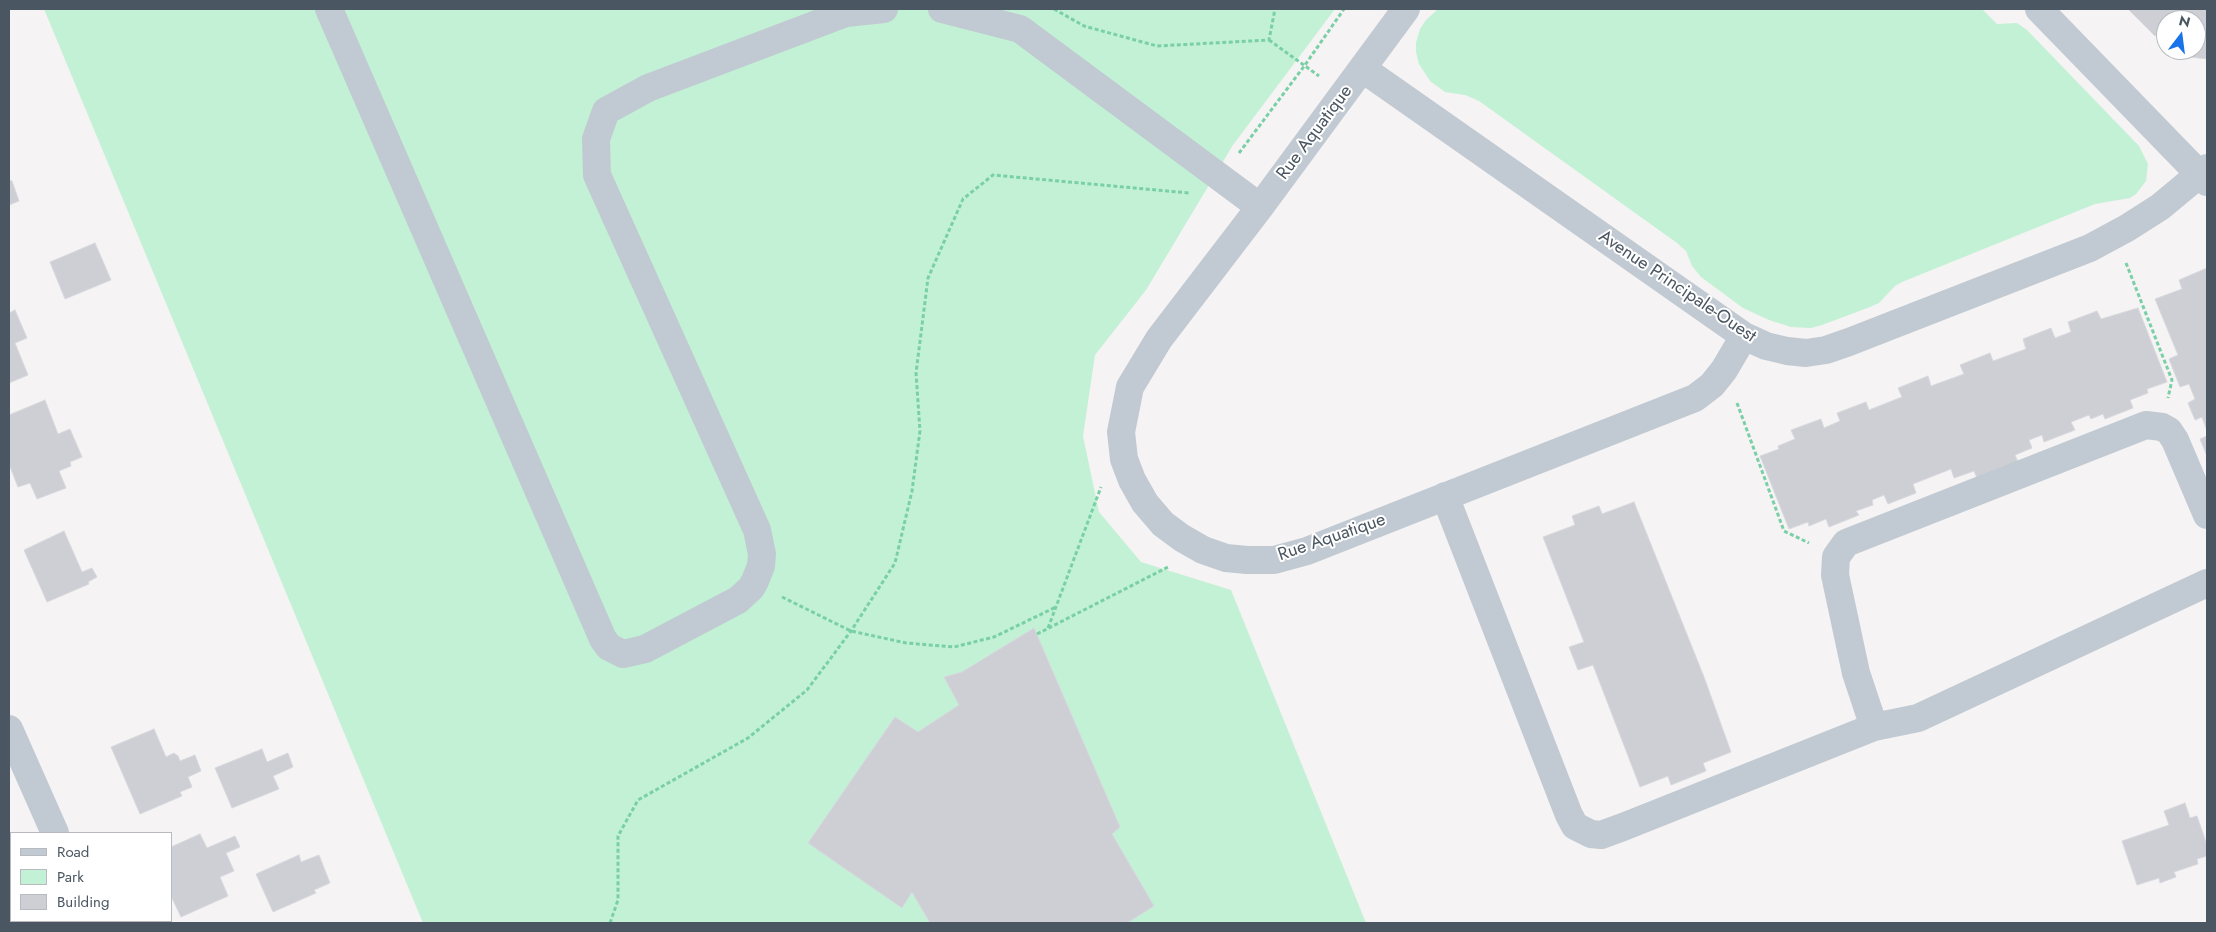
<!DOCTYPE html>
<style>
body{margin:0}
#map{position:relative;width:2216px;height:932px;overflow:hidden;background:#f5f3f3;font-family:Jost,sans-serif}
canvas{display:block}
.frame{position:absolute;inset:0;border:10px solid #4a5661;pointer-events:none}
.legend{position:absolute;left:10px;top:832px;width:162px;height:90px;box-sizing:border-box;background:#fff;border:1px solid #b7bbc0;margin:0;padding:6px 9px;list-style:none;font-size:15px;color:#4a5661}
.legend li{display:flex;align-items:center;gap:10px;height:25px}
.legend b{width:25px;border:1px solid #b7bbc0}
.north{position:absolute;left:2156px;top:10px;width:50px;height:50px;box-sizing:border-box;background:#fff;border:1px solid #b7bbc0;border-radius:50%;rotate:15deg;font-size:14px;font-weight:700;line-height:20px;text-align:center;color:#4a5661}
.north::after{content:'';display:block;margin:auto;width:18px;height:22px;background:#1a73e8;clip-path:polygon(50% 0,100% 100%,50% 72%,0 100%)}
</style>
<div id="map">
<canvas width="2216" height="932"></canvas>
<div class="frame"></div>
<ul class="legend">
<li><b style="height:6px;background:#c1cad2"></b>Road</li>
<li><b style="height:14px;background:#c3f1d5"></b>Park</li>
<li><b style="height:14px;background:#cdcfd5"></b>Building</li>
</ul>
<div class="north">N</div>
</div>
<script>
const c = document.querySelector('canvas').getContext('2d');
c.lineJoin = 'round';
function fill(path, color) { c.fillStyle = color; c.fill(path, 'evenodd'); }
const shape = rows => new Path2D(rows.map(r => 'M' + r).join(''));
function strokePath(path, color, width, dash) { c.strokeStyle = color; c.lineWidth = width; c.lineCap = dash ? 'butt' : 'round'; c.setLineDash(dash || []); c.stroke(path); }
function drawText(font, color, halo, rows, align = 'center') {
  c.font = font + ' Jost,sans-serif'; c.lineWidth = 4; c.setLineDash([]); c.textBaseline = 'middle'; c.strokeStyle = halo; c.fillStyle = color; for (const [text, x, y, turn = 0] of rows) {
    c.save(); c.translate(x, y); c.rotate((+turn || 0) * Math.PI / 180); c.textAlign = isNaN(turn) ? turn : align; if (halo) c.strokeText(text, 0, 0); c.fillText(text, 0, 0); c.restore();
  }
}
fill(shape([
 [44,9,1335,9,1233,145,1146,290,1095,355,1083,436,1099,512,1141,562,1231,590,1366,923,423,923],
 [1438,9,1982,9,1997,24,2017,23,2027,30,2139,146,2148,164,2146,181,2136,194,2130,198,2095,204,1902,282,1895,286,1879,303,1870,307,1822,325,1811,328,1791,327,1769,320,1743,308,1701,277,1692,266,1686,251,1677,243,1479,101,1465,95,1445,92,1430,81,1419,64,1416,52,1416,43,1420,29,1426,20]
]), '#c3f1d5');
const building = shape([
 [2128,9,2207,9,2207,59,2191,57,2180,50,2196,50,2196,20,2166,20,2166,25,2155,36,2128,9],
 [9,180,12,181,19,201,9,205,9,180],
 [95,243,111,280,65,299,50,262,95,243],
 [2207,268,2207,431,2202,417,2195,420,2188,403,2195,399,2189,384,2180,387,2169,359,2178,355,2155,299,2182,289,2179,280,2207,268],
 [2138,308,2167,382,2147,389,2148,393,2130,400,2133,408,2105,419,2103,414,2091,419,2089,415,2071,422,2075,430,2044,442,2042,435,2029,440,2032,448,2015,455,2018,462,1977,478,1974,471,1954,478,1951,469,1913,484,1916,493,1888,504,1884,495,1872,500,1873,505,1856,511,1859,515,1829,527,1826,519,1809,526,1808,522,1789,529,1760,456,1779,449,1778,446,1795,439,1791,430,1821,419,1824,428,1840,421,1837,413,1866,402,1869,410,1902,397,1898,388,1928,376,1931,386,1964,374,1960,365,1990,353,1993,361,2026,349,2023,339,2051,328,2055,338,2071,332,2068,322,2097,311,2101,319,2138,308],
 [15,310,27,338,15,343,28,375,9,383,9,313,15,310],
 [45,400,58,434,70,429,82,457,70,462,71,466,59,471,66,488,37,499,30,483,18,487,9,464,9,415,45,400],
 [2207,436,2207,456,2200,439,2207,436],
 [1634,502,1704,677,1731,752,1703,763,1706,771,1671,785,1668,776,1640,787,1593,665,1578,670,1569,647,1584,642,1543,537,1575,525,1572,516,1599,506,1602,514,1634,502],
 [64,531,82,572,92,568,97,577,88,582,89,584,47,602,24,550,64,531],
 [1034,628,1120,827,1112,834,1154,906,1127,923,930,923,912,892,902,908,808,843,895,717,918,732,959,705,944,677,962,672,1034,628],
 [154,729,166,757,174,753,178,756,180,761,195,755,201,771,188,777,192,787,180,792,182,796,140,814,111,747,154,729],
 [262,749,267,762,288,753,293,767,273,776,279,789,232,808,215,768,262,749],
 [2185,803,2190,818,2197,816,2207,845,2207,856,2197,859,2198,864,2174,872,2176,877,2160,883,2159,878,2137,885,2122,841,2169,825,2164,811,2185,803],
 [200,834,207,848,235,836,240,847,226,853,234,871,220,877,228,896,181,917,171,896,171,847,200,834],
 [299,855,301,862,319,855,330,883,314,890,316,893,273,912,256,874,299,855]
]);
fill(building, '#cdcfd5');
strokePath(building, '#d7d9de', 1);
strokePath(shape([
 [1054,9,1084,26,1157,46,1269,40,1275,9],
 [1269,40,1319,76],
 [1239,153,1305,65,1344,9],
 [2126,263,2172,380,2168,398],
 [1737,403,1784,531,1809,543],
 [782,597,851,631,906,643,954,647,994,637,1056,607],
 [1048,628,1101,487],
 [1037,634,1170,566],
 [610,923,618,900,618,836,638,800,748,738,807,690,851,631,895,563,912,491,920,431,916,373,928,278,963,199,993,175,1189,193]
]), '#7ad0a6', 3, [4, 2.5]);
strokePath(shape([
 [329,9,603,639,609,647,623,654,645,649,738,600,751,588,755,581,761,566,762,554,757,530,597,175,596,139,606,111,648,88,846,13,884,9],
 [942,9,1020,29,1260,207],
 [1406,9,1260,207,1159,339,1130,387,1121,432,1124,459,1132,480,1145,503,1163,524,1182,538,1203,550,1226,558,1247,560,1274,560,1307,551,1695,398,1712,385,1724,370,1744,336],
 [2039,9,2207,182],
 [1363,69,1744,336,1766,346,1787,351,1806,353,1826,350,1849,342,2090,248,2127,228,2160,207,2207,168],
 [1445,496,1569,815,1575,826,1591,834,1601,835,1623,827,1874,727,1918,718,2207,583],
 [1874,727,1856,673,1835,575,1836,557,1846,543,2146,425,2162,427,2169,431,2175,440,2207,515],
 [9,729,55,833],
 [94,921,95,923]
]), '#c1cad2', 28);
drawText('18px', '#4a5661', '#fff', [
 ["Rue Aquatique",1315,133,-53],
 ["Avenue Principale-Ouest",1677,287,34],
 ["Rue Aquatique",1332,538,-19]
]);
</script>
